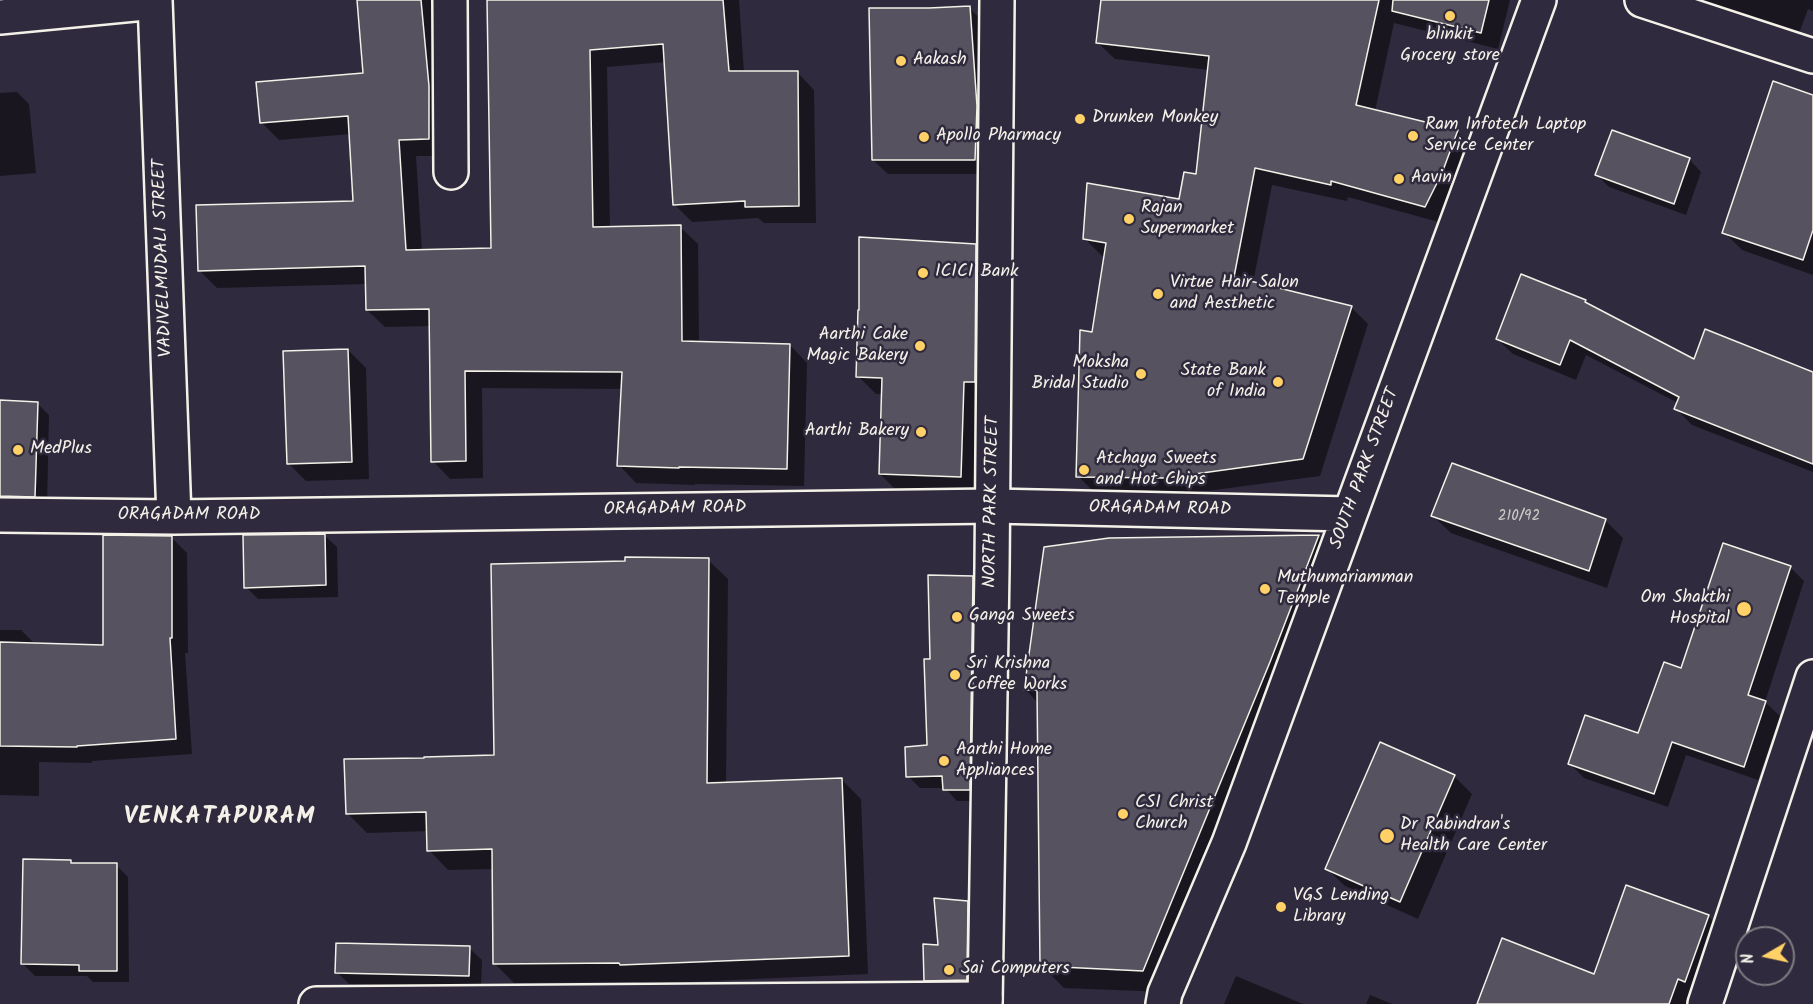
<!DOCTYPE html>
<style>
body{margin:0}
#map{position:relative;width:1813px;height:1004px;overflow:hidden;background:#2f2a3d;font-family:Kalam,sans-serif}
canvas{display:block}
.north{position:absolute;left:1735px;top:926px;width:60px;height:60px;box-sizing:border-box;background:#2f2a3d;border:2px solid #7e7a81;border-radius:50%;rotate:261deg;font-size:16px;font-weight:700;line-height:24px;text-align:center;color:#f4f1e8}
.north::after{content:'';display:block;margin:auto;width:21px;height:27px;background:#ffd166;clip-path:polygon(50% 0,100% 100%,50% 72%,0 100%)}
</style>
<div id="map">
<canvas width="1813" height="1004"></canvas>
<div class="north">N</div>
</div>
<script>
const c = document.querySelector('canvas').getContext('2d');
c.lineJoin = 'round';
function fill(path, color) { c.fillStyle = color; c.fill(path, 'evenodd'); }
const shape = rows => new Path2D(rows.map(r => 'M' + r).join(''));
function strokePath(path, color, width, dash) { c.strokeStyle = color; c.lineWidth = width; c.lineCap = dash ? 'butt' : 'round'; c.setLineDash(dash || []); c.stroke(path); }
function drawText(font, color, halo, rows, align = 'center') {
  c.font = font + ' Kalam,sans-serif'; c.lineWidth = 5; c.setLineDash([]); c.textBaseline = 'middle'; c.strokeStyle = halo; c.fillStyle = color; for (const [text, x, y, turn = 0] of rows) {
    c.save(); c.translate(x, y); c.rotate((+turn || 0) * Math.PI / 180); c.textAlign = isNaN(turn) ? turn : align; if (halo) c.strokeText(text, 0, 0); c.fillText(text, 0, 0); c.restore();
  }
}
fill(shape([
 [359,0,436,0,446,156,416,156,422,251,493,250,488,0,739,0,744,73,797,72,814,90,816,223,764,223,758,218,692,222,674,204,666,62,607,67,610,228,680,227,698,244,699,343,790,345,807,363,804,486,695,484,695,485,636,483,619,465,623,389,482,388,483,478,450,479,433,461,431,326,385,327,367,310,367,284,217,288,200,271,355,203,351,134,279,140,261,122,365,75],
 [1102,0,1510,0,1498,49,1394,23,1375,111,1457,131,1474,149,1442,223,1348,197,1347,201,1272,185,1253,283,1351,307,1368,324,1320,476,1184,494,1095,493,1078,476,1094,333,1105,257,1102,256,1085,239,1180,201,1197,176,1209,70,1115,59,1097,42],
 [1681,0,1813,0,1813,11,1808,9,1796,42],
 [969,8,984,22,989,174,888,174,873,160],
 [17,92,29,104,36,173,0,176,0,93],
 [1813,97,1813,275,1742,250,1724,232],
 [1689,159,1701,172,1686,215,1609,187,1597,175],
 [975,245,993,263,978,495,898,492,880,474,883,394,876,394,858,376],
 [1585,301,1590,307,1695,361,1813,374,1813,472,1692,425,1676,409,1678,403,1586,355,1576,380,1513,354,1497,339],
 [348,350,366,368,369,479,306,481,288,463],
 [0,401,37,403,49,415,47,508,0,509],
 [1433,516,1605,520,1623,538,1607,588,1451,533],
 [324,535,337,547,338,597,258,599,246,587],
 [1318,536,1340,558,1165,992,1064,988,1041,965,1038,703,1026,690],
 [171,537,187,553,188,653,185,653,192,754,92,761,92,763,39,762,39,796,0,795,0,630,21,630,36,645,104,647],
 [708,560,728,579,726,784,841,779,861,799,868,974,640,984,639,982,514,983,494,963,494,869,448,870,429,850,428,831,367,833,347,813,496,756],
 [1790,567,1804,581,1765,702,1780,716,1758,780,1686,755,1668,807,1584,778,1570,764,1639,735,1682,670],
 [972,577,985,590,981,801,957,801,945,788,920,788,908,776,929,747,932,661],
 [1454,776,1472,794,1418,919,1345,886,1327,869],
 [71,861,74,865,116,865,128,877,129,982,93,982,87,976,35,976,23,964],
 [967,902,979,915,978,992,938,992,926,980,940,947],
 [1708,916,1726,934,1693,1004,1479,1004,1595,975],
 [469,948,482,960,481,987,349,984,337,972],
 [1236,976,1303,1004,1224,1004],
 [1370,995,1392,1004,1366,1004]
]), '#0007');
const building = shape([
 [357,0,421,0,429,86,429,139,399,140,406,250,491,248,487,0,723,0,729,71,798,71,799,206,745,207,745,201,673,205,663,44,590,50,593,227,681,225,682,341,790,344,787,469,679,467,679,468,617,466,622,372,465,371,466,461,431,462,429,309,366,310,365,266,198,271,196,205,353,201,348,116,260,123,256,82,363,73,357,0],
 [1101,0,1379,0,1356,105,1458,130,1442,173,1425,207,1331,181,1331,185,1255,168,1234,277,1352,306,1303,459,1166,478,1076,477,1080,330,1092,332,1106,243,1083,239,1087,183,1179,199,1184,172,1196,174,1209,56,1096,43,1101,0],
 [1393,0,1489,0,1481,33,1392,11,1393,0],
 [970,6,977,106,975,160,872,160,869,8,929,8,970,6],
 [1773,81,1813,95,1813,230,1803,260,1722,233,1773,81],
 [1612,130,1690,158,1674,204,1595,175,1612,130],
 [859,237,976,244,975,382,964,382,961,477,879,474,882,378,856,377,858,310,859,310,859,237],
 [1521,274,1586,300,1585,302,1694,359,1705,329,1813,372,1813,464,1674,409,1679,397,1570,340,1560,365,1496,339,1521,274],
 [348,349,352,462,287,464,283,351,348,349],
 [0,400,38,402,35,497,0,496,0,400],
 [1452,463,1606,519,1589,571,1431,516,1452,463],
 [325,534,326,585,244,588,243,535,325,534],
 [103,535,172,536,172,638,170,638,176,739,77,746,77,747,0,746,0,642,103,645,103,535],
 [1319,535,1270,662,1143,971,1040,966,1037,690,1024,690,1044,547,1109,538,1319,535],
 [1723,543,1791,566,1748,695,1766,701,1744,767,1672,742,1654,794,1568,764,1585,715,1638,733,1664,662,1681,668,1723,543],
 [625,557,709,558,707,783,842,778,849,956,620,965,619,963,493,964,492,849,427,851,426,812,346,814,344,759,424,758,424,757,494,755,491,564,625,561,625,557],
 [928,575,973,576,970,790,943,790,942,776,906,777,905,747,927,745,924,659,930,659,928,575],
 [1380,742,1455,775,1400,902,1325,869,1380,742],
 [23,859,71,860,71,863,117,863,117,971,79,971,79,965,21,964,23,859],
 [1626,885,1709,915,1685,982,1678,979,1669,1004,1477,1004,1502,938,1594,974,1626,885],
 [934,898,968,901,967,980,924,981,923,944,938,945,934,898],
 [336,943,470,946,469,976,335,973,336,943]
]);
fill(building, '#56525f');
strokePath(building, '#f4f1e8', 1.5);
const minor = shape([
 [155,0,174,517],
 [450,0,451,172],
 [1642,0,1813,56],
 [0,17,155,2],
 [0,515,174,517,993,506,1349,514],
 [316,1004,985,999],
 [1163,1004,1165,993,1229,843,1539,0],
 [1705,1004,1813,677]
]);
const major = shape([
 [985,1004,992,568,997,0]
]);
strokePath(minor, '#f4f1e8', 38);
strokePath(major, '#f4f1e8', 38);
strokePath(minor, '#2f2a3d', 33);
strokePath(major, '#2f2a3d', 33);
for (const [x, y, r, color] of [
 [1450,16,6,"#ffd166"],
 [901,61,6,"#ffd166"],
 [1080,119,6,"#ffd166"],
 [1413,136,6,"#ffd166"],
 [924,137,6,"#ffd166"],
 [1399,179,6,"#ffd166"],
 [1129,219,6,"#ffd166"],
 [923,273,6,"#ffd166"],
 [1158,294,6,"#ffd166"],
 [920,346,6,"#ffd166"],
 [1141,374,6,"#ffd166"],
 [1278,382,6,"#ffd166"],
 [921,432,6,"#ffd166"],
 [18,450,6,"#ffd166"],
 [1084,470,6,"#ffd166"],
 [1265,589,6,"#ffd166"],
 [1744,609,8,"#ffd166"],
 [957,617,6,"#ffd166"],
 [955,675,6,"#ffd166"],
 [944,761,6,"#ffd166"],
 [1123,814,6,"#ffd166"],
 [1387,836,8,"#ffd166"],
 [1281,907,6,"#ffd166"],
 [949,970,6,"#ffd166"]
]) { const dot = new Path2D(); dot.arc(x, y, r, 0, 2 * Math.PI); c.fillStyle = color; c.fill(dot); strokePath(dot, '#2f2a3d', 2); }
drawText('15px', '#ccc9c6', null, [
 ["210/92",1519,517]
]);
drawText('18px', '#f4f1e8', '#2f2a3d', [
 ["blinkit",1450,36,"center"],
 ["Grocery store",1450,57,"center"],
 ["Aakash",913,61],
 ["Drunken Monkey",1092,119],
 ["Ram Infotech Laptop",1425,126],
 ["Service Center",1425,147],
 ["Apollo Pharmacy",936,137],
 ["Aavin",1411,179],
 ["Rajan",1141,209],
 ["Supermarket",1141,230],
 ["ICICI Bank",935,273],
 ["Virtue Hair Salon",1170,284],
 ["and Aesthetic",1170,305],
 ["Aarthi Cake",908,336,"right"],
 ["Magic Bakery",908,357,"right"],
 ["Moksha",1129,364,"right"],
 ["Bridal Studio",1129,385,"right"],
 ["State Bank",1266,372,"right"],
 ["of India",1266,393,"right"],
 ["Aarthi Bakery",909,432,"right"],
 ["MedPlus",30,450],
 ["Atchaya Sweets",1096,460],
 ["and Hot Chips",1096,481],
 ["Muthumariamman",1277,579],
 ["Temple",1277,600],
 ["Om Shakthi",1730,599,"right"],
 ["Hospital",1730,620,"right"],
 ["Ganga Sweets",969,617],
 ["Sri Krishna",967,665],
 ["Coffee Works",967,686],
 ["Aarthi Home",956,751],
 ["Appliances",956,772],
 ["CSI Christ",1135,804],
 ["Church",1135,825],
 ["Dr Rabindran's",1400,826],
 ["Health Care Center",1400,847],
 ["VGS Lending",1293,897],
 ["Library",1293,918],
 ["Sai Computers",961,970]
], 'left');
drawText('18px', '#f4f1e8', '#2f2a3d', [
 ["VADIVELMUDALI STREET",164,258,-92],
 ["SOUTH PARK STREET",1366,469,-70],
 ["NORTH PARK STREET",993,502,-89],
 ["ORAGADAM ROAD",675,510,-1],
 ["ORAGADAM ROAD",1160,510,1],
 ["ORAGADAM ROAD",189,516]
]);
c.letterSpacing = '1.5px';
drawText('bold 24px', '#f4f1e8', '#2f2a3d', [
 ["VENKATAPURAM",220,819]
]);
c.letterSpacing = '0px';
</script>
